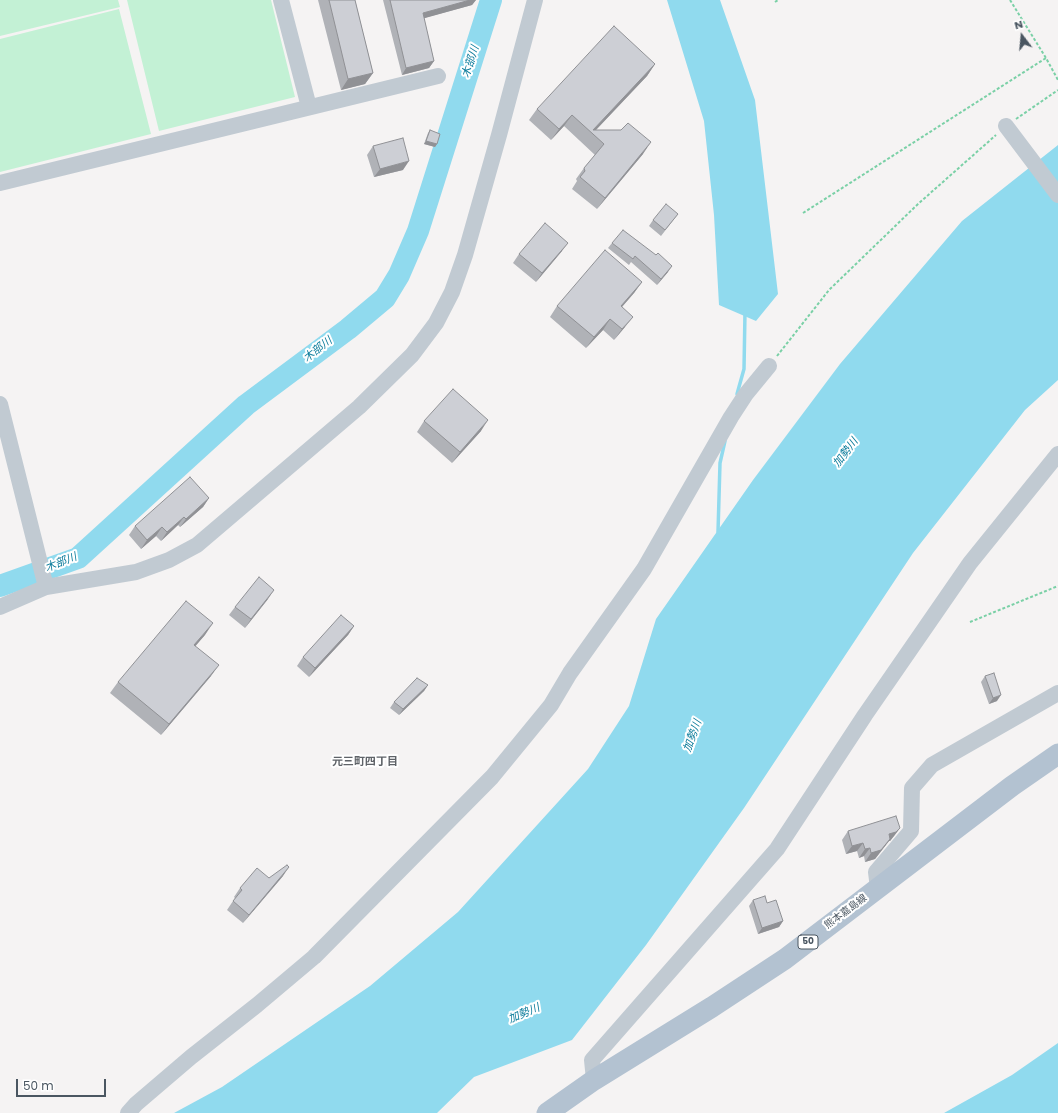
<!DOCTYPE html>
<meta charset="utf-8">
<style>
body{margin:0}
#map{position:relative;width:1058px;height:1113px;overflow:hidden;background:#f5f3f3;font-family:Poppins,sans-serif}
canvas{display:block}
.north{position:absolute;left:1002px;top:16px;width:40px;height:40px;-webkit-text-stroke:3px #fff;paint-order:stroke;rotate:344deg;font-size:11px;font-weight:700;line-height:16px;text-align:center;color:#4a5661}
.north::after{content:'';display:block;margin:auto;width:14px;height:18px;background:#4a5661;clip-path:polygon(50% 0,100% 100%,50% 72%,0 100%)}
.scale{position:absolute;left:16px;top:1079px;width:90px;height:18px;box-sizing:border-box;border:2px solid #4a5661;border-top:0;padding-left:5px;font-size:12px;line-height:14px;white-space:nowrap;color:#4a5661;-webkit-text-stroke:3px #fff;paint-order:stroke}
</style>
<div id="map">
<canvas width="1058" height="1113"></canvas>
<div class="north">N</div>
<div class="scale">50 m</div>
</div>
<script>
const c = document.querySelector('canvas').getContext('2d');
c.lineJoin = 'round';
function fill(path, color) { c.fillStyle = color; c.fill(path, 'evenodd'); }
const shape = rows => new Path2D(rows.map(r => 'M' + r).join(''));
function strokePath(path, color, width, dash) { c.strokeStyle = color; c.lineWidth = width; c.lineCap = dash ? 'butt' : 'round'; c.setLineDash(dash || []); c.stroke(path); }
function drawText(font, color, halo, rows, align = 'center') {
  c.font = font + ' Poppins,"Noto Sans JP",sans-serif'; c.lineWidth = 4; c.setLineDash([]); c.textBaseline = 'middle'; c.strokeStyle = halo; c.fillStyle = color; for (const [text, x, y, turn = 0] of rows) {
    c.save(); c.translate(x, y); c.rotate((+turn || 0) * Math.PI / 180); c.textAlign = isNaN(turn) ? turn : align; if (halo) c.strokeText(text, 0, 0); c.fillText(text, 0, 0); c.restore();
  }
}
fill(shape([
 [0,0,118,0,120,7,0,36],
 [127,0,271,0,295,97,159,131],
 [119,9,151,134,0,172,0,39]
]), '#c3f1d5');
fill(shape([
 [667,0,720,0,755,100,778,294,756,321,719,305,714,215,704,121],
 [1058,145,1058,380,1025,410,913,553,744,808,646,945,572,1040,474,1077,437,1113,174,1113,222,1087,370,986,458,912,588,769,629,706,656,619,753,480,840,364,962,221],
 [1058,1043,1058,1113,944,1113,1012,1075]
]), '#90daee');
strokePath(shape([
 [737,394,744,369,745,312],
 [718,532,720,463,725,441]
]), '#90daee', 3.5);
strokePath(shape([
 [0,586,78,558,246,405,348,329,385,298,399,275,418,231,491,0]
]), '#90daee', 22);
strokePath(shape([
 [1010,0,1046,58,1058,80],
 [775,2,778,0],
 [1016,119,1058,90],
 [803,213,1046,58],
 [777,356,829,290,918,204,996,135],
 [970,622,1058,586]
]), '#7ad0a6', 2, [3, 2]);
strokePath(shape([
 [281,0,309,107],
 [1006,126,1058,195],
 [0,183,438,76],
 [0,404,46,587],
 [0,607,46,587,136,572,169,560,197,545,359,407,412,355,436,323,452,292,465,255,499,135,535,0],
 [878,888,876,872,911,831,912,788,932,765,1058,693],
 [594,1080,592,1060,777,849,865,715,970,563,1058,454],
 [128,1113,136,1104,191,1057,257,1005,314,957,492,777,551,705,570,673,644,569,731,417,746,394,769,366]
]), '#c1cad2', 16);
strokePath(shape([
 [547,1113,594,1080,712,1007,785,959,1012,786,1058,754]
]), '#b3c2d1', 21);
fill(shape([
 [318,0,355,0,373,73,365,84,341,90],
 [383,0,476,0,472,5,424,18,434,61,429,68,402,75],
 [655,64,647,76,596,130,643,154,597,209,572,189,577,181,576,179,584,168,595,155,564,126,551,140,529,120,537,109],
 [430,130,437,144,435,147,424,144,428,133],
 [373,146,403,170,374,177,367,155],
 [678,214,661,236,649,226,653,220],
 [612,243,668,272,657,285,631,262,629,265,608,248],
 [562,251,536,282,513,263,519,254],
 [642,282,634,293,622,307,625,327,614,340,603,330,586,348,550,317,557,306],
 [424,421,481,431,452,463,417,432],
 [209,498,203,507,180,527,178,525,161,541,156,536,141,549,129,535,135,526],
 [268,599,245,628,229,615,235,607],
 [354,626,348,635,309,677,297,666,303,657],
 [205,635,195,645,211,676,161,735,110,693,118,682],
 [985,676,997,701,989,704,981,682],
 [428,685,424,691,399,715,390,708,394,702],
 [900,828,894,836,890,841,889,841,875,859,865,862,864,856,859,858,857,851,846,854,842,840,848,831],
 [283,876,243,923,227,910,235,898,234,897,240,888,269,878],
 [753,900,767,903,783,921,779,927,758,934,749,906]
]), '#b0b2b7');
fill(shape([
 [470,0,476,0,472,5,418,20,423,13],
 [434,61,429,68,402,75,406,68],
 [655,64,647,76,592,134,593,130],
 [373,73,365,84,341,90,348,79],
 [572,115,564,126,551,140,559,129],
 [426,141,437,144,435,147,424,144],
 [651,142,643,154,597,209,605,198],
 [409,161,403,170,374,177,380,169],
 [568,243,562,251,536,282,542,273],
 [672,266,668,272,657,285,661,279],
 [642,282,634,293,613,317,621,306],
 [633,317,625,327,614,340,622,329],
 [610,319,603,330,586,348,594,337],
 [488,420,481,431,452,463,460,452],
 [209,498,203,507,180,527,186,519],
 [184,517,178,525,161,541,167,532],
 [162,527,156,536,141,549,147,540],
 [274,590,268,599,245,628,251,619],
 [213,623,205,635,187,656,194,645],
 [354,626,348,635,309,677,315,668],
 [219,665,211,676,161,735,169,724],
 [428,685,424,691,399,715,403,709],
 [1001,695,997,701,989,704,993,698],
 [900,828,894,836,890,841,889,841,875,859,865,862,871,853,889,834],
 [863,843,857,851,846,854,852,846],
 [870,848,864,856,859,858,865,849],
 [289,867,283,876,243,923,249,915],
 [783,921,779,927,758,934,762,928]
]), '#909195');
const building = shape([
 [329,0,355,0,373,73,348,79,329,0],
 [390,0,470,0,423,13,434,61,406,68,390,0],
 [614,26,655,64,593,130,621,130,628,123,651,142,605,198,580,177,585,171,584,168,604,144,572,115,559,129,537,109,614,26],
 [430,130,440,134,437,144,426,141,430,130],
 [403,138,409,161,380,169,373,146,403,138],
 [666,204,678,214,665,230,653,220,666,204],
 [545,223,568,243,542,273,519,254,545,223],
 [623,230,656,255,658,253,672,266,661,279,635,256,633,259,612,243,623,230],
 [605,250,642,282,621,306,633,317,622,329,610,319,594,337,557,306,605,250],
 [453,389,488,420,460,452,424,421,453,389],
 [190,477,209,498,186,519,184,517,167,532,162,527,147,540,135,526,190,477],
 [259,577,274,590,251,619,235,607,259,577],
 [186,601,213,623,194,645,219,665,169,724,118,682,186,601],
 [341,615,354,626,315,668,303,657,341,615],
 [994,673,1001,695,993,698,985,676,994,673],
 [417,678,428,685,403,709,394,702,417,678],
 [896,816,900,828,896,832,889,834,890,839,881,850,871,853,870,848,865,849,863,843,852,846,848,831,896,816],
 [287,865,289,867,249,915,233,901,242,890,240,888,257,868,269,878,287,865],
 [765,896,767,903,776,900,783,921,762,928,753,900,765,896]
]);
fill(building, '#cdcfd5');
strokePath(building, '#909195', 1);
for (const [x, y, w] of [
 [808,942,20]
]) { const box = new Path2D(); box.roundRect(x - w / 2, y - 7, w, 14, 3); c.fillStyle = '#fff'; c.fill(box); strokePath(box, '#4a5661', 1); }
drawText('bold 9px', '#4a5661', null, [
 ["50",808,942]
]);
drawText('10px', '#4a5661', '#fff', [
 ["熊本嘉島線",846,912,-37]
]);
drawText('italic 11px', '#0c7c9b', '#fff', [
 ["木部川",471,62,-72],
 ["木部川",318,350,-38],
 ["加勢川",846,453,-53],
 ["木部川",61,563,-22],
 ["加勢川",693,736,-70],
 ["加勢川",524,1014,-23]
]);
drawText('bold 11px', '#5f6368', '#fff', [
 ["元三町四丁目",365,762]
]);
</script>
